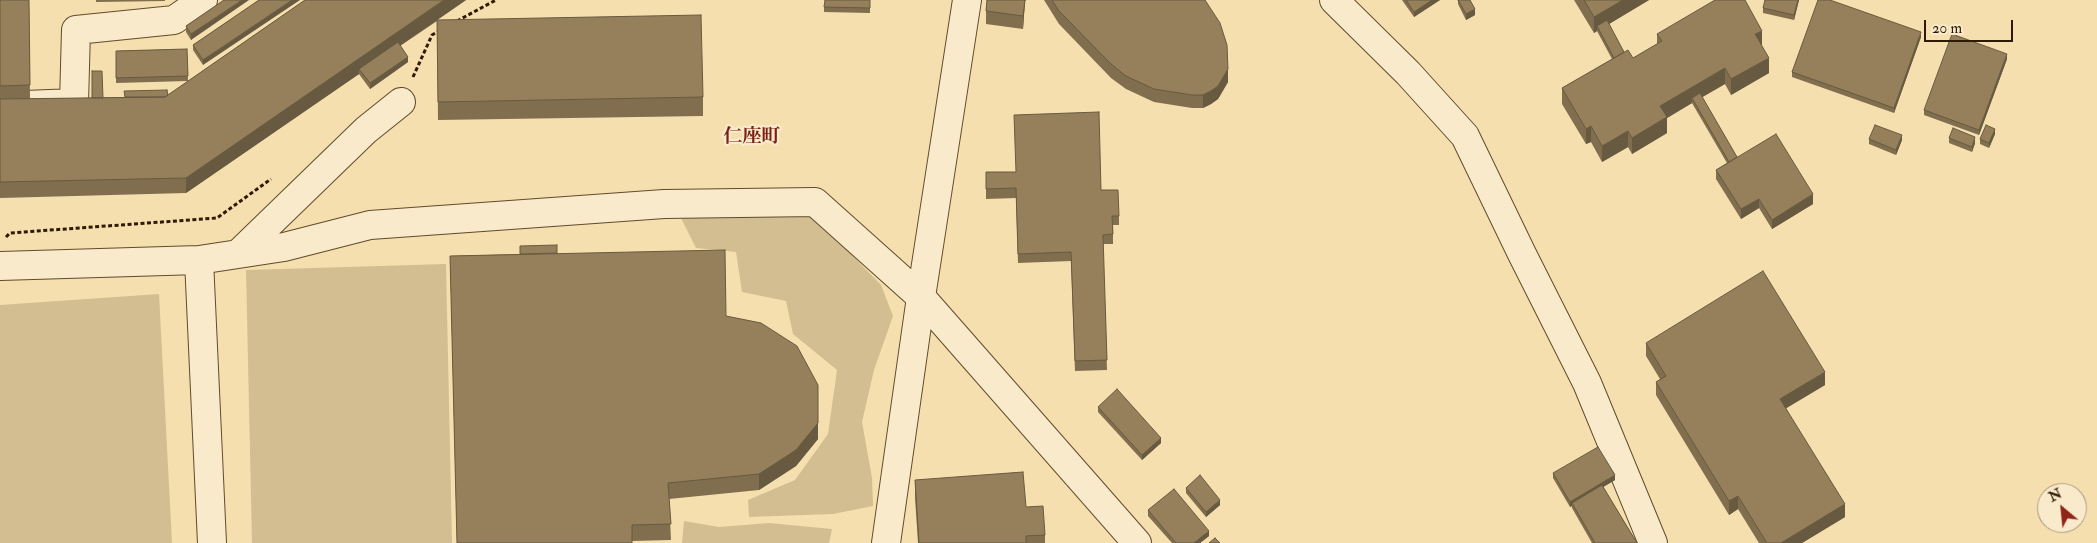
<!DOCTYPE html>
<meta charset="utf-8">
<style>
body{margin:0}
#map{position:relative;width:2097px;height:543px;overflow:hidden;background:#f5dfae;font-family:"IM FELL Double Pica",serif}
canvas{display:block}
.north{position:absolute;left:2037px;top:483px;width:50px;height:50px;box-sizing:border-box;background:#f8eaca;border:1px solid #a7977a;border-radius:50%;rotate:332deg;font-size:14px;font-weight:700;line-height:20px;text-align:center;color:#2e1a02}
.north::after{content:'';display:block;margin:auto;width:18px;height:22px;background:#8f2418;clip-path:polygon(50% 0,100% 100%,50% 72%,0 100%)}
.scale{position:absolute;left:1924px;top:20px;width:89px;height:22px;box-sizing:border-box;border:2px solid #2e1a02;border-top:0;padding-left:6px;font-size:15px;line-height:18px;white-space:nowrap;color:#2e1a02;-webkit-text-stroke:4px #f8eaca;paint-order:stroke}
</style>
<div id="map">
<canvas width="2097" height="543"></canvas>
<div class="north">N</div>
<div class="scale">20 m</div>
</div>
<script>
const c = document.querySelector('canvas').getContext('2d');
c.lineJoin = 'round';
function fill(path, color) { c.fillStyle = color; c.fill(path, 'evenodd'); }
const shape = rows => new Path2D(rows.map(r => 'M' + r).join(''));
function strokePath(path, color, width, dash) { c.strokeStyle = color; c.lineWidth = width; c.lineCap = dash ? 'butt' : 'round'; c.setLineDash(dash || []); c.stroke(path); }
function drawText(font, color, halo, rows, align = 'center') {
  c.font = font + ' "IM FELL Double Pica","Noto Serif JP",serif'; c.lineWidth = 4.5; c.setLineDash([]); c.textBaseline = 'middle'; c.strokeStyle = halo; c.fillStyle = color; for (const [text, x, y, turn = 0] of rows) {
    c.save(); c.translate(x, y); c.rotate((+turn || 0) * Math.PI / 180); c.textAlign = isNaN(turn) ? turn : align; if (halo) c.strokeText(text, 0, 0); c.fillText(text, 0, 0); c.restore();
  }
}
fill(shape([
 [808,210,881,285,893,316,874,370,862,422,872,478,873,506,833,514,749,517,748,500,795,480,828,434,837,370,793,334,786,301,742,292,736,252,696,248,681,218],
 [446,264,452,543,252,543,246,270],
 [159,294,172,543,0,543,0,305],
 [684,521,719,527,769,523,832,529,829,543,682,543]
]), '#d3be91');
const minor = shape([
 [1334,0,1408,73,1465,136,1522,254,1587,383,1653,543],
 [0,106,74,103,76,30,174,20,203,0],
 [238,254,366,130,401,102],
 [199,260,212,543],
 [0,266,199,260,284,247,370,225,664,204,815,202,921,297,1137,543],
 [886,543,921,297,967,0]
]);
strokePath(minor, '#604b2d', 30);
strokePath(shape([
 [457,21,496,0],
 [413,77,432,35,439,31],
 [6,237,10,233,217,218,271,179]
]), '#2e1a02', 3, [4, 2.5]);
strokePath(minor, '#f8eaca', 28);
fill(shape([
 [0,0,29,0,30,99,124,97,168,95,305,0,466,0,437,20,703,97,703,116,438,120,437,21,400,46,408,62,370,89,359,74,186,193,0,198],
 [96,0,165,0,165,1,96,2],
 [224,0,191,40,186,32,186,26],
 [259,0,203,65,193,50,193,45],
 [870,0,870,13,824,12,824,7],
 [987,0,1026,0,1025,1,1023,29,986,24,986,11],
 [1044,0,1205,0,1228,82,1218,99,1211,104,1203,108,1192,108,1154,102,1126,89,1111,78,1059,24],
 [1402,0,1440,0,1414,17],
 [1458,0,1470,0,1475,15,1466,20,1458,4],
 [1574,0,1649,0,1609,24,1624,52,1633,58,1657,44,1657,34,1762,46,1769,73,1731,95,1725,84,1702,97,1737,157,1813,204,1772,229,1759,208,1741,219,1716,179,1716,170,1727,163,1692,103,1667,118,1667,133,1632,154,1628,147,1602,162,1591,142,1586,144,1562,104,1562,88,1612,59,1597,31,1594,33],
 [1765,0,1799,0,1794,20,1763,13,1763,8],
 [1921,37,1894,113,1792,77,1792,72],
 [187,49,188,81,116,83,116,51],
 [2007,59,1979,135,1924,115,1924,110],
 [1995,134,1989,148,1980,144,1980,139],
 [1949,138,1975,143,1972,152,1949,143],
 [1869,139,1902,140,1896,155,1869,144],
 [986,172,1101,190,1119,216,1119,225,1113,225,1113,244,1103,244,1107,370,1075,371,1071,261,1018,263,1016,198,986,199],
 [557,253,726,316,818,439,796,466,759,490,669,499,671,540,632,541,632,543,457,543,450,256],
 [1646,343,1825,385,1786,408,1845,517,1802,543,1759,543,1738,509,1729,515,1656,395,1656,382,1660,379,1646,356],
 [1098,407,1161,443,1142,460,1098,412],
 [1553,473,1615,480,1603,487,1637,543,1592,543,1572,508,1572,506,1570,507,1553,478],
 [915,480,1026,507,1045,535,1045,543,918,543,915,498],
 [1186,488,1220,505,1206,517,1186,493],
 [1148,510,1209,536,1200,543,1172,543,1148,516]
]), '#806e4e');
fill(shape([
 [242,0,249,0,191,40,191,34],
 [292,0,300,0,203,65,203,60],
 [444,0,466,0,362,72,359,69,359,74,186,193,186,178],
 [1015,0,1026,0,1025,1,1023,29,1023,16],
 [1432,0,1440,0,1414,17,1414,12],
 [1623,0,1649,0,1599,30,1597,26,1597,31,1594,33,1594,17],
 [1798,0,1799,0,1794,20,1794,15],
 [1475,9,1475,15,1466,20,1466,14],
 [1762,31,1762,46,1755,34],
 [1921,32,1921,37,1894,113,1894,108],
 [2007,54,2007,59,1979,135,1979,130],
 [408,57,408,62,370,89,370,83],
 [1769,58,1769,73,1731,95,1731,79],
 [1725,68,1725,84,1694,102,1692,98,1692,103,1667,118,1667,133,1632,154,1632,138,1660,106],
 [1228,69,1228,82,1218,99,1211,104,1203,108,1203,95],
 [1591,126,1591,142,1586,144,1586,129],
 [1995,129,1995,134,1989,148,1989,143],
 [1628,131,1628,147,1602,162,1602,146],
 [1902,135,1902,140,1896,155,1896,150],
 [1975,137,1975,143,1972,152,1972,147],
 [1813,194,1813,204,1772,229,1772,220],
 [1759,199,1759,208,1741,219,1741,209],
 [1825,372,1825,385,1780,412,1780,399],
 [818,423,818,439,796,466,759,490,759,474],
 [1161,438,1161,443,1142,460,1142,455],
 [1615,475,1615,480,1573,505,1572,503,1572,506,1570,507,1570,502],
 [1738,496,1738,509,1729,515,1729,501],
 [1220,500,1220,505,1206,517,1206,512],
 [1845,504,1845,517,1802,543,1781,543],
 [1209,531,1209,536,1200,543,1194,543]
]), '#685a40');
const building = shape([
 [0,0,29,0,30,85,0,86,0,0],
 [224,0,242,0,191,34,186,26,224,0],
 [259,0,292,0,203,60,193,45,259,0],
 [305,0,444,0,186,178,0,182,0,99,165,97,305,0],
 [825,0,870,0,870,8,824,7,825,0],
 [987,0,1025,0,1023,16,986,11,987,0],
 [1052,0,1205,0,1220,23,1227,45,1228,69,1218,86,1211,91,1203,95,1192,95,1154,89,1126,76,1111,64,1059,11,1052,0],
 [1406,0,1432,0,1414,12,1406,0],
 [1458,0,1470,0,1475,9,1466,14,1458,0],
 [1584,0,1623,0,1594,17,1584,0],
 [1715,0,1745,0,1762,31,1755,34,1769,58,1731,79,1725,68,1660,106,1667,117,1632,138,1628,131,1602,146,1591,126,1586,129,1562,88,1628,50,1633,58,1662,41,1657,34,1715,0],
 [1765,0,1798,0,1794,15,1763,8,1765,0],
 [1818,0,1830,0,1921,32,1894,108,1792,72,1818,0],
 [701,15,703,97,438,102,437,20,701,15],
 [1607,20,1624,52,1614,58,1597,26,1607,20],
 [1952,34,2007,54,1979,130,1924,110,1952,34],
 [398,42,408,57,370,83,359,69,398,42],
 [187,49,188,76,116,78,116,51,187,49],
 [92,71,102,71,103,98,92,98,92,71],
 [167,90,168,95,165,97,125,97,124,91,167,90],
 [1700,93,1737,157,1729,162,1692,98,1700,93],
 [1099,112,1101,190,1118,190,1119,216,1112,216,1113,234,1103,235,1107,360,1075,361,1071,252,1018,254,1016,188,986,189,986,172,1016,172,1014,115,1099,112],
 [1875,125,1902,135,1896,150,1869,139,1875,125],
 [1986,125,1995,129,1989,143,1980,139,1986,125],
 [1953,128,1975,137,1972,147,1949,138,1953,128],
 [1776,134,1813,194,1772,220,1759,199,1741,209,1716,170,1776,134],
 [557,245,557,253,520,254,520,246,557,245],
 [725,250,726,316,761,323,797,346,818,385,818,423,796,450,759,474,668,483,671,524,632,525,632,543,457,543,450,256,725,250],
 [1763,271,1825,372,1780,399,1845,504,1781,543,1767,543,1738,496,1729,501,1656,382,1666,376,1646,343,1763,271],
 [1117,389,1161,438,1142,455,1098,407,1117,389],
 [1598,447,1615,475,1570,502,1553,473,1598,447],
 [1023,472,1026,507,1043,506,1045,535,1026,536,1026,543,919,543,915,480,1023,472],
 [1200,475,1220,500,1206,512,1186,488,1200,475],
 [1602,485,1637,543,1595,543,1572,503,1602,485],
 [1174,489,1209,531,1194,543,1176,543,1148,510,1174,489],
 [1215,538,1220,543,1209,543,1215,538]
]);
fill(building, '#95805b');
strokePath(building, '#685a40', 1);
drawText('bold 19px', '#7a1f14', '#f8eaca', [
 ["仁座町",752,138]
]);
</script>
